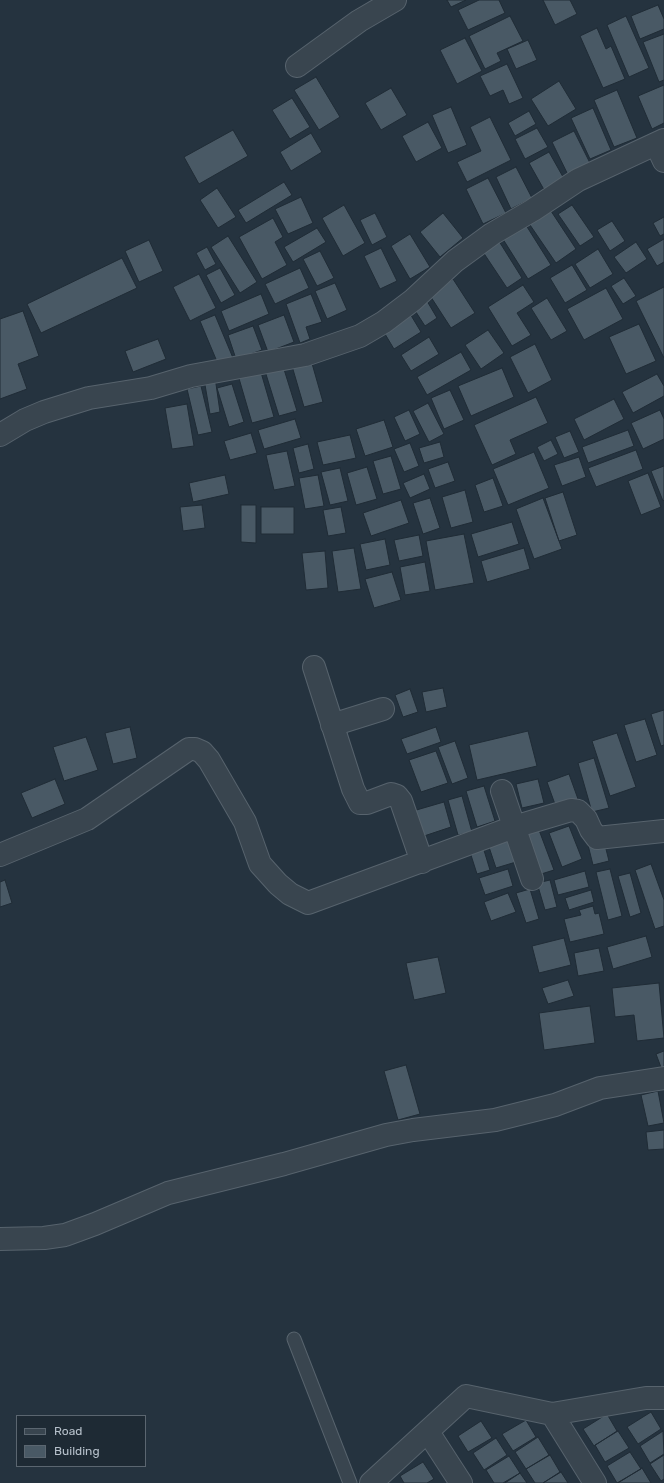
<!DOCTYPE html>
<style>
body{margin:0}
#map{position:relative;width:664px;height:1483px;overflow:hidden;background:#25333f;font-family:Rubik,sans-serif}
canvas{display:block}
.legend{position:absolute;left:16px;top:1415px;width:130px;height:52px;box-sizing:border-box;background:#1e2a34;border:1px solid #5b6670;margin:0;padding:5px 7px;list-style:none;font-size:12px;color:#b6c0ca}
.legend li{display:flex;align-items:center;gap:8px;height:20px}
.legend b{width:20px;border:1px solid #5b6670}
</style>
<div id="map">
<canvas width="664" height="1483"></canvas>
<ul class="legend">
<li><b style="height:5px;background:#39454f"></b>Road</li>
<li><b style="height:11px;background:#495965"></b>Building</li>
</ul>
</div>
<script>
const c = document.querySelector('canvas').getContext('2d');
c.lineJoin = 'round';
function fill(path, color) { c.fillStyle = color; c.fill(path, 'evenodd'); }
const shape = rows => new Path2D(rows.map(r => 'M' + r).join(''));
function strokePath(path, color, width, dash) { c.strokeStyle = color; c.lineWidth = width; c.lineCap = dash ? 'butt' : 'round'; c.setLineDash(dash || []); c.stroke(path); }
const building = shape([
 [447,0,466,0,451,7,447,0],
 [479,0,499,0,505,13,468,30,458,10,479,0],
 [543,0,570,0,577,14,555,25,543,0],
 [658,5,664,19,664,29,640,39,631,16,658,5],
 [510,16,523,41,497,53,501,61,485,69,469,36,510,16],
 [626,16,649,68,629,77,607,25,626,16],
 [597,28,606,49,611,46,625,79,603,88,580,36,597,28],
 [664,34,664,80,659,82,643,42,664,34],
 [465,38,482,71,457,84,440,50,465,38],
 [528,40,537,60,516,69,507,49,528,40],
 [507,64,523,98,509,104,503,90,490,96,480,76,507,64],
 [316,77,340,117,319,130,294,90,316,77],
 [559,81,576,109,548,126,531,99,559,81],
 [664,85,664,123,652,129,638,96,664,85],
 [391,88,407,115,381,130,365,103,391,88],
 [617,90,637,138,614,147,594,100,617,90],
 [292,98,310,127,290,139,272,110,292,98],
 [451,107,467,145,448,153,432,115,451,107],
 [593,108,611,150,590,159,571,118,593,108],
 [529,111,536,124,515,136,508,123,529,111],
 [490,117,511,160,467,182,457,162,481,151,470,127,490,117],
 [428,122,442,148,416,162,402,136,428,122],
 [537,128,548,147,525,159,515,139,537,128],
 [233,130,248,156,199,184,184,157,233,130],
 [574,131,592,167,570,179,552,142,574,131],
 [311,133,322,152,291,171,280,152,311,133],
 [549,152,567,184,547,195,529,163,549,152],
 [516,167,532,198,511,209,496,177,516,167],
 [488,178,506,213,483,224,466,189,488,178],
 [284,182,292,195,246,223,238,210,284,182],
 [217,188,236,217,218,228,200,200,217,188],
 [301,197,313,223,288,234,275,209,301,197],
 [344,205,365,243,343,256,322,218,344,205],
 [572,205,594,237,580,246,558,214,572,205],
 [549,208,576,249,556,263,528,222,549,208],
 [375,213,387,237,372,245,360,220,375,213],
 [443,213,463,238,440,257,420,232,443,213],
 [664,217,664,234,660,236,653,223,664,217],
 [273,218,283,237,275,242,287,265,262,279,239,237,273,218],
 [612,221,625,241,610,251,597,230,612,221],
 [524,222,551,265,528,279,501,236,524,222],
 [317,228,326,242,293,262,284,247,317,228],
 [410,234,430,267,410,279,391,246,410,234],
 [228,236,257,282,240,293,211,247,228,236],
 [497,238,522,278,507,288,481,249,497,238],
 [664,239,664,262,657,266,647,249,664,239],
 [149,240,163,271,139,282,125,251,149,240],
 [636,242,647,259,626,273,614,257,636,242],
 [207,247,216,264,205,270,196,253,207,247],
 [381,248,397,281,380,289,364,256,381,248],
 [598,249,613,274,590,288,575,264,598,249],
 [320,251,334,278,317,286,303,259,320,251],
 [122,258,137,288,41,333,27,304,122,258],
 [572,265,587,290,565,303,550,278,572,265],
 [220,268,235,295,221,303,206,275,220,268],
 [300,268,309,288,275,304,265,284,300,268],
 [199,274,216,308,190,321,173,287,199,274],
 [624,278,636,296,623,304,611,286,624,278],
 [453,279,475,313,451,328,429,294,453,279],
 [335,283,347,310,327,319,315,291,335,283],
 [523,285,534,302,517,313,531,335,512,346,488,307,523,285],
 [664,287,664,358,636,301,664,287],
 [606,288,623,319,584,340,567,309,606,288],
 [261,294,269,314,229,331,221,311,261,294],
 [311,294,322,322,306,327,310,339,300,343,286,304,311,294],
 [547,298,567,331,551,340,531,308,547,298],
 [427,301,437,318,425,326,414,309,427,301],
 [23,311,39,356,18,364,27,389,0,399,0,319,23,311],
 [409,312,421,332,394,349,382,329,409,312],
 [215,315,233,358,218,364,200,321,215,315],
 [284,315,294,342,268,352,258,325,284,315],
 [639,324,656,361,626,374,609,337,639,324],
 [253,326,262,350,236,359,228,335,253,326],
 [488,330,504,353,481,369,465,345,488,330],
 [429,337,439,354,411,371,401,355,429,337],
 [158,339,166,359,133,372,125,351,158,339],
 [535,344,552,380,528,393,510,357,535,344],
 [461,352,471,370,427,395,417,377,461,352],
 [311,360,323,402,304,407,292,366,311,360],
 [283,366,297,411,279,416,265,371,283,366],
 [502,368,514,397,471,416,458,386,502,368],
 [260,369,274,417,252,423,238,375,260,369],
 [657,374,664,386,664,396,633,413,622,392,657,374],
 [215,377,220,412,210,414,204,379,215,377],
 [232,384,244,422,229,427,217,388,232,384],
 [201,386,212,432,198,435,187,389,201,386],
 [450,390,464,420,444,429,431,398,450,390],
 [536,397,548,423,510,440,516,454,492,465,474,425,536,397],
 [614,399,624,419,584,440,574,419,614,399],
 [428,403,444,434,429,442,413,411,428,403],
 [187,404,194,446,172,449,165,408,187,404],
 [409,410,420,434,405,441,394,417,409,410],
 [660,410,664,419,664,439,643,449,631,423,660,410],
 [295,419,301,438,264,449,258,430,295,419],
 [384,420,393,447,365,456,356,429,384,420],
 [628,430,634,446,588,463,582,447,628,430],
 [570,431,579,452,564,458,555,437,570,431],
 [251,433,257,453,230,460,224,441,251,433],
 [350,435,356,458,323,465,317,442,350,435],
 [551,440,558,454,544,461,537,447,551,440],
 [440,442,444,457,424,463,419,448,440,442],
 [410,443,419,466,404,472,394,449,410,443],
 [308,444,314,469,299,473,293,448,308,444],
 [636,450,643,469,596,487,588,468,636,450],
 [287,451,295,486,274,490,266,455,287,451],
 [534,452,549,488,508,505,493,469,534,452],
 [391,456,401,489,383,494,373,461,391,456],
 [579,457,586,477,562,486,554,465,579,457],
 [448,462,455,481,435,488,428,469,448,462],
 [664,466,664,500,663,501,651,471,664,466],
 [367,467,377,499,356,505,347,473,367,467],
 [340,468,348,501,330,505,321,472,340,468],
 [648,473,661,507,641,515,628,481,648,473],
 [424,474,430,489,410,498,403,483,424,474],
 [225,475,229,494,193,502,189,483,225,475],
 [318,475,324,506,305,509,299,478,318,475],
 [493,478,503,506,484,512,475,485,493,478],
 [465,490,473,522,451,528,442,497,465,490],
 [563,492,577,535,559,541,545,498,563,492],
 [430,498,440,528,423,534,413,503,430,498],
 [543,498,562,549,534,559,516,509,543,498],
 [401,500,409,523,371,536,363,513,401,500],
 [202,505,205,528,183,531,180,507,202,505],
 [241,505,256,505,256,543,241,542,241,505],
 [261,507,294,507,294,534,261,534,261,507],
 [341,507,346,533,328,536,323,510,341,507],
 [512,522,519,544,478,557,471,534,512,522],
 [464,534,474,583,435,590,426,541,464,534],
 [419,535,423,556,399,561,394,540,419,535],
 [385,539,390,565,366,570,360,544,385,539],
 [354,548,361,589,338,592,332,551,354,548],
 [524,548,530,569,487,582,481,561,524,548],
 [325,551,328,588,306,590,302,553,325,551],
 [425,562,430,591,405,595,400,567,425,562],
 [392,572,401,600,374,608,365,579,392,572],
 [443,688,447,707,426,712,422,692,443,688],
 [410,689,418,712,403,717,395,695,410,689],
 [664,710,664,745,661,746,651,714,664,710],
 [645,719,657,755,636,762,624,725,645,719],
 [130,727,137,758,113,764,105,733,130,727],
 [436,727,441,742,407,754,401,739,436,727],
 [528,731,537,766,477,780,469,745,528,731],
 [617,733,636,787,610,796,592,741,617,733],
 [86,737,98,770,64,781,53,747,86,737],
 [455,741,468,778,452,784,438,747,455,741],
 [436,751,448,783,421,792,409,760,436,751],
 [594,758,609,808,592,812,578,763,594,758],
 [569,774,578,799,556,807,547,782,569,774],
 [55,779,65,804,32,818,21,793,55,779],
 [538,779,544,803,522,808,516,784,538,779],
 [484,786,495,821,477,827,466,791,484,786],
 [462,796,472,832,458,835,448,800,462,796],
 [444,802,451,827,421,837,413,811,444,802],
 [569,826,582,859,562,867,549,833,569,826],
 [539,830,554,870,538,875,524,835,539,830],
 [508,837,516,862,496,868,488,844,508,837],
 [604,841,609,861,593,865,588,845,604,841],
 [483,847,490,870,477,874,470,852,483,847],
 [651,864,664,900,664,926,655,929,635,870,651,864],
 [508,869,513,886,485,895,479,878,508,869],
 [610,869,622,916,608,920,596,872,610,869],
 [585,871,589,887,558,895,554,880,585,871],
 [630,873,641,913,630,917,618,876,630,873],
 [5,880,12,903,0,907,0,882,5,880],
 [550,880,557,907,545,910,537,883,550,880],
 [530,889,539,919,526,923,516,893,530,889],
 [591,890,594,902,569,910,565,898,591,890],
 [508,893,516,912,491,921,484,902,508,893],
 [593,906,595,914,599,913,604,934,570,942,564,919,581,915,579,910,593,906],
 [646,936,652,957,613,969,607,947,646,936],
 [564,938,571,965,539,973,532,946,564,938],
 [599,948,604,971,578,976,574,953,599,948],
 [438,957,446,993,414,1000,406,963,438,957],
 [568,980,574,996,548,1004,542,988,568,980],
 [659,983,664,1038,637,1041,634,1015,615,1017,612,988,659,983],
 [590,1006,595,1043,544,1050,539,1013,590,1006],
 [664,1051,664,1069,662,1070,656,1054,664,1051],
 [406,1065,420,1114,398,1120,384,1071,406,1065],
 [658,1091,664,1123,648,1126,641,1095,658,1091],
 [664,1130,664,1149,648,1150,646,1132,664,1130],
 [651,1412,661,1429,638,1444,627,1427,651,1412],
 [607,1414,617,1431,594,1446,583,1429,607,1414],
 [526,1420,536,1437,513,1451,502,1434,526,1420],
 [481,1421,492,1438,468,1452,458,1436,481,1421],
 [618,1431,629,1448,605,1462,595,1445,618,1431],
 [663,1431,664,1454,650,1463,640,1446,663,1431],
 [538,1437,549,1455,526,1469,515,1452,538,1437],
 [496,1438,507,1455,484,1470,473,1453,496,1438],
 [630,1452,641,1469,617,1483,607,1466,630,1452],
 [550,1455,560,1472,543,1483,535,1483,526,1469,550,1455],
 [664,1455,664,1479,661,1481,650,1464,664,1455],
 [509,1456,520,1473,503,1483,494,1483,486,1470,509,1456],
 [423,1462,434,1479,427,1483,404,1483,400,1476,423,1462],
 [642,1468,651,1483,618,1483,642,1468],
 [561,1472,568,1483,543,1483,561,1472],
 [520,1473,527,1483,505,1483,520,1473]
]);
fill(building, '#495965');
strokePath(building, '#202c36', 1);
const service = shape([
 [294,1339,350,1483]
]);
const minor = shape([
 [297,66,359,21,395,0],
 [656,144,664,161],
 [0,435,25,420,44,412,89,398,151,388,191,376,305,355,360,336,384,322,413,300,455,261,492,234,533,210,578,180,664,140],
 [314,667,353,789,360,803,367,803,391,794,397,796,401,801,422,862],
 [332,725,383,709],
 [502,791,532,879],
 [0,855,87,819,189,749,195,749,202,752,209,760,245,822,260,864,278,884,290,894,308,903,514,827,571,810,578,811,586,819,591,830,597,838,664,831],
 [0,1239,44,1238,65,1235,95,1224,168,1193,284,1164,386,1135,413,1130,495,1120,555,1105,600,1088,664,1078],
 [552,1414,595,1483],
 [428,1432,461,1483],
 [371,1483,466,1396,552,1414,646,1398,664,1398]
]);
strokePath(service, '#57636d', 15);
strokePath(minor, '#57636d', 24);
strokePath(service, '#39454f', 13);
strokePath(minor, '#39454f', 22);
</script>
